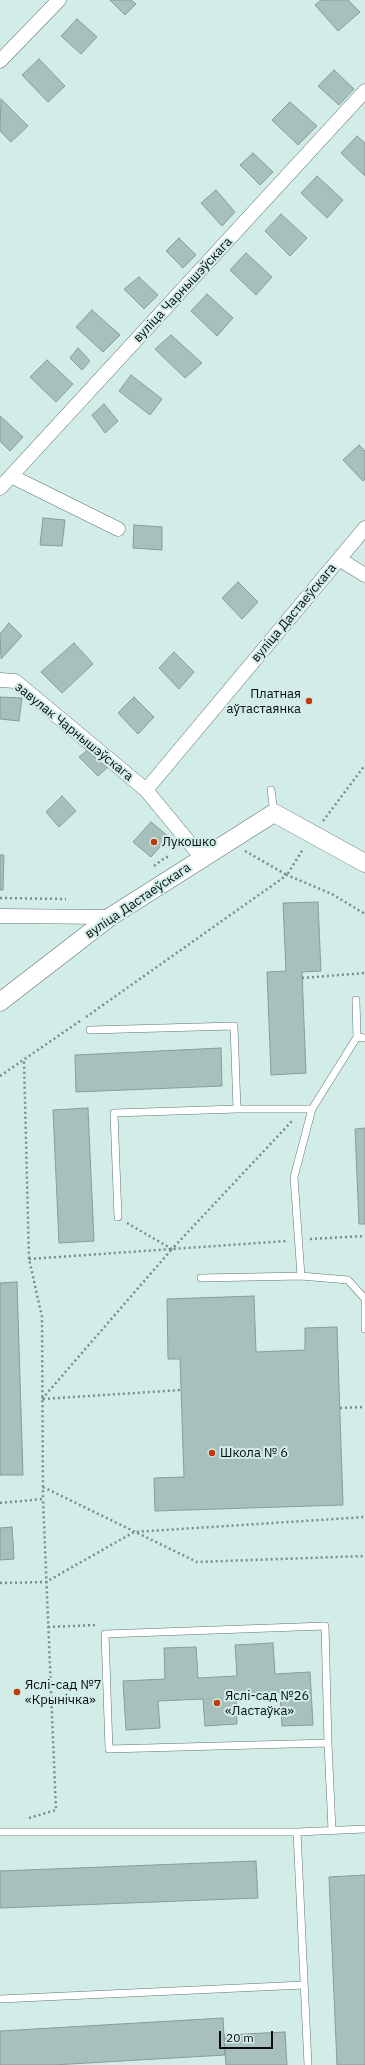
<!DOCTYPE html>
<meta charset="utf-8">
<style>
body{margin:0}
#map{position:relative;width:365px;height:2065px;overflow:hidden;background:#d2ece8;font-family:"IBM Plex Sans",sans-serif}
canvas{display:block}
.scale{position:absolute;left:219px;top:2031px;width:54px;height:18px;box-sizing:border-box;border:2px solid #060e0d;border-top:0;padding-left:5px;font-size:12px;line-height:14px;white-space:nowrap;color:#060e0d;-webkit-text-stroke:3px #d2ece8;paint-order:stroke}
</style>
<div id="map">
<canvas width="365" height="2065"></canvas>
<div class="scale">20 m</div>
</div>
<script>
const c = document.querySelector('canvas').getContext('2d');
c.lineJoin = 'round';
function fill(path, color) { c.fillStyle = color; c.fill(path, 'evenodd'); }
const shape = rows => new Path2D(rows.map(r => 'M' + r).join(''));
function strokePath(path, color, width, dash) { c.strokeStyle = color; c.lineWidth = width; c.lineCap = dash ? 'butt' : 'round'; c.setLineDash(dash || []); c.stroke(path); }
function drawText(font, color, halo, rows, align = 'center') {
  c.font = font + ' "IBM Plex Sans",sans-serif'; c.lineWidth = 4; c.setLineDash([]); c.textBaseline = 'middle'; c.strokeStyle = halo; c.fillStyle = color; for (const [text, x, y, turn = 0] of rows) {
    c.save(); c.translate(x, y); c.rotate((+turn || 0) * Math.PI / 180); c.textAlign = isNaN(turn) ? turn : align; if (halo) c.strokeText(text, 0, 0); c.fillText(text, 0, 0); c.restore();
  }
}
const building = shape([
 [110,0,131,0,136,4,125,15,110,0],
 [321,0,348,0,360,12,338,31,315,5,321,0],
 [77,19,97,37,81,54,61,36,77,19],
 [39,59,65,86,48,102,22,75,39,59],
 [334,70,354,89,339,105,318,86,334,70],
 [1,99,28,126,11,142,0,131,1,99],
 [290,102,317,126,298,145,272,120,290,102],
 [357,136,365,143,365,176,341,153,357,136],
 [253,153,273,172,260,185,240,165,253,153],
 [317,176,343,200,327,218,301,193,317,176],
 [216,190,235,212,222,226,201,203,216,190],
 [281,214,307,238,290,256,265,231,281,214],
 [179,238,196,255,183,268,166,251,179,238],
 [246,253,272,277,256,295,230,270,246,253],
 [139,277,158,295,144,309,124,289,139,277],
 [207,294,233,318,217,336,191,311,207,294],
 [92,310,120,335,103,352,76,327,92,310],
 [171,335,202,363,185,378,155,349,171,335],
 [78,348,90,361,82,370,70,358,78,348],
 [47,360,73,384,56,402,30,377,47,360],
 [131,375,162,399,150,415,119,391,131,375],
 [104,404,118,421,105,433,92,415,104,404],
 [0,416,23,437,10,451,0,441,0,416],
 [359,445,365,451,365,479,363,481,343,460,359,445],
 [43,518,65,520,62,546,40,545,43,518],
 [134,525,162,527,162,550,133,548,134,525],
 [238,582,258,602,242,619,222,598,238,582],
 [9,623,22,636,1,659,0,634,9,623],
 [74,643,93,664,62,693,41,672,74,643],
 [174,652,194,672,179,689,159,668,174,652],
 [0,697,22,698,19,721,0,719,0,697],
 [134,697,154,717,138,734,118,713,134,697],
 [89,749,108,767,98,776,79,757,89,749],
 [62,796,76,811,59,827,46,812,62,796],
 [151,822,169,837,151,857,133,842,151,822],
 [0,855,4,855,3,890,0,890,0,855],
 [318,902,321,971,302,972,306,1073,271,1075,267,972,286,971,283,903,318,902],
 [221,1048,222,1086,76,1092,75,1055,221,1048],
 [88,1108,94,1241,59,1243,53,1110,88,1108],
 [365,1128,365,1224,359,1224,355,1129,365,1128],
 [17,1282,23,1475,0,1475,0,1283,17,1282],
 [254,1296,256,1352,305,1350,305,1328,337,1327,343,1505,155,1511,154,1478,184,1477,180,1359,168,1359,167,1299,254,1296],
 [12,1527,14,1559,0,1560,0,1528,12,1527],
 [273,1643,275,1674,310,1672,313,1725,282,1726,280,1692,236,1695,237,1724,205,1726,203,1699,158,1701,160,1728,126,1730,123,1681,165,1679,164,1648,196,1647,198,1678,237,1676,235,1645,273,1643],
 [256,1861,258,1898,0,1908,0,1871,256,1861],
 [365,1875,365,2065,337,2065,329,1877,365,1875],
 [223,2018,225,2055,53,2065,0,2065,0,2031,223,2018],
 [285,2032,287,2065,226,2065,224,2035,285,2032]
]);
fill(building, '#a7c0bd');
strokePath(building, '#859d99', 1);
const service = shape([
 [271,790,274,812],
 [356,1000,357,1037],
 [90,1030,234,1026,237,1109],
 [118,1217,114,1113,237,1109,312,1109],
 [301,1276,294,1177,312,1109,357,1037,365,1038],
 [201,1278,301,1276,348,1280,365,1299,365,1329],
 [325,1626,328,1743,109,1749,105,1634,325,1626],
 [328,1743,332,1830],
 [0,1832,297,1832,308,2065],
 [297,1832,365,1829],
 [0,1999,304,1985]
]);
const minor = shape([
 [0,61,59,0],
 [11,476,118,529],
 [0,488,365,91],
 [339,559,365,575],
 [0,680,15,681,146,790,202,858],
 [146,790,365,528],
 [0,916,110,917]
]);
const tertiary = shape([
 [0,1002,110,917,274,813,365,863]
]);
strokePath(service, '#5f7673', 8);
strokePath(minor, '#5f7673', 15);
strokePath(tertiary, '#5f7673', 19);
strokePath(shape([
 [323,821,365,765],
 [245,851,287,875,303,849],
 [154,866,166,857,170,857],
 [0,898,66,899],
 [302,978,365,973],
 [86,1017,287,875,332,894,365,914],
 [0,1076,80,1021],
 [127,1223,172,1249,292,1121],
 [310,1239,365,1236],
 [29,1259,287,1241],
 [42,1399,172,1249],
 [43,1399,181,1390],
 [340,1408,365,1407],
 [43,1487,197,1562,365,1556],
 [0,1503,43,1499,42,1317,29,1259,24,1060],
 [0,1583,46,1582,134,1532,365,1517],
 [48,1627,97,1625],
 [29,1818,56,1810,43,1499]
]), '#798c89', 2.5, [2, 3]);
strokePath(service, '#fff', 7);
strokePath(minor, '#fff', 14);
strokePath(tertiary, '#fff', 18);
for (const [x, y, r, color] of [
 [309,701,4,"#c23a0a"],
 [154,842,4,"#c23a0a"],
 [212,1453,4,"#c23a0a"],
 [17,1692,4,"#c23a0a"],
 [217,1703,4,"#c23a0a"]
]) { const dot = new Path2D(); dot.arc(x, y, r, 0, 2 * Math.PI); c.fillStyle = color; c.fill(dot); strokePath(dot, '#d2ece8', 1.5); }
drawText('13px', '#060e0d', '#d2ece8', [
 ["вуліца Чарнышэўскага",183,290,-47],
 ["вуліца Дастаеўскага",294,613,-50],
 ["завулак Чарнышэўскага",74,732,39],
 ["вуліца Дастаеўскага",138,901,-34]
]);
drawText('13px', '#060e0d', '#d2ece8', [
 ["Платная",301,694,"right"],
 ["аўтастаянка",301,709,"right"],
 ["Лукошко",162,842],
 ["Школа № 6",220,1453],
 ["Яслі-сад №7",25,1685],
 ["«Крынічка»",25,1700],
 ["Яслі-сад №26",225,1696],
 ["«Ластаўка»",225,1711]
], 'left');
</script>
